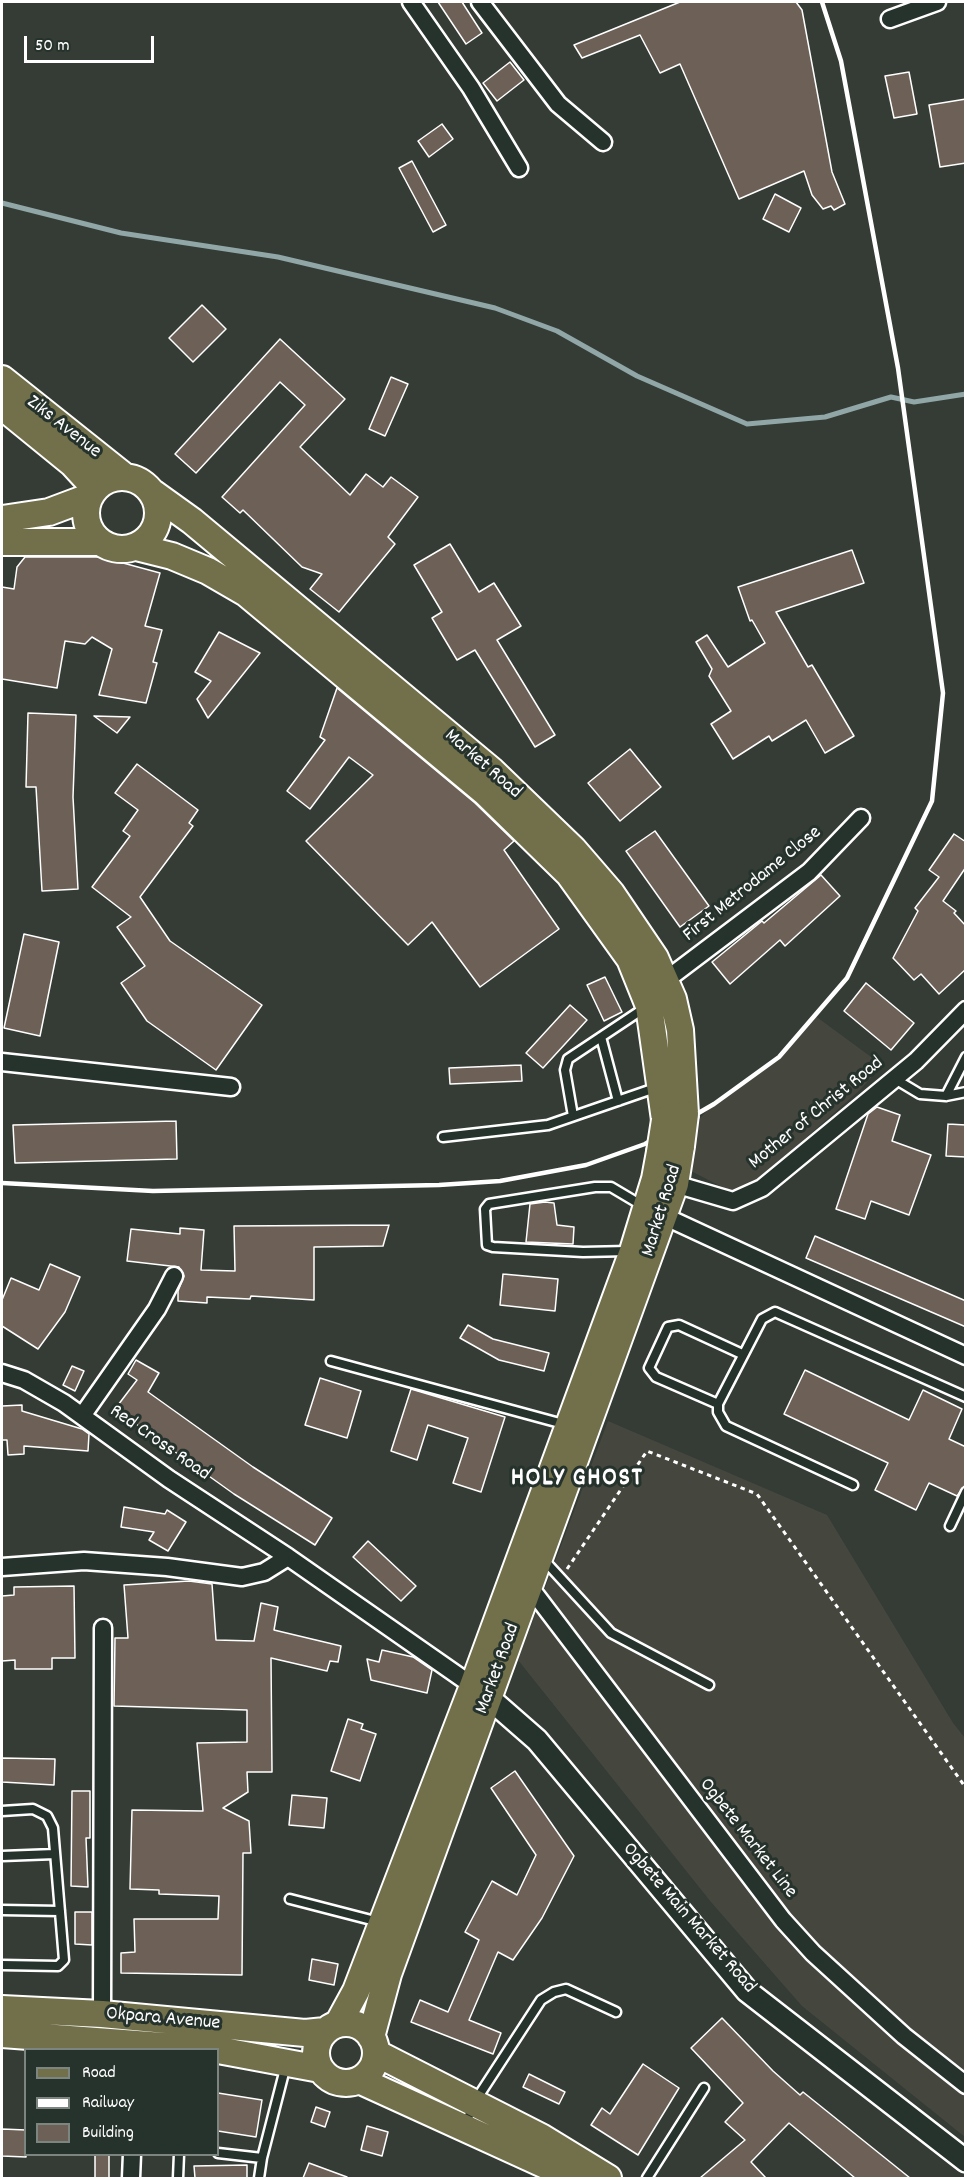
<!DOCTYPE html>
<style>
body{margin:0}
#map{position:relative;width:967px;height:2180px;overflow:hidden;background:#343c35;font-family:Dekko,sans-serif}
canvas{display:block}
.frame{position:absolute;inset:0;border:3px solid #fff;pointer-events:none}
.legend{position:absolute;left:24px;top:2048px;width:195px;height:108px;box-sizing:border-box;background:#26332d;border:2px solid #7d8581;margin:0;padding:8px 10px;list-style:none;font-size:18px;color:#fff}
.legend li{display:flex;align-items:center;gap:12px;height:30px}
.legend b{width:30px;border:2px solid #7d8581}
.scale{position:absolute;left:24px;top:36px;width:130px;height:27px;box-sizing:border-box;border:3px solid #fff;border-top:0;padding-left:8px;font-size:18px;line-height:21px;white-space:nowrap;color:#fff;-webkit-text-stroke:4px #26332d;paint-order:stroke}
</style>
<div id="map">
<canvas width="967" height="2180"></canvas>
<div class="frame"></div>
<ul class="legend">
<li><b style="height:8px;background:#71704a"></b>Road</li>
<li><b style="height:8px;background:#fff"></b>Railway</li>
<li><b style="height:16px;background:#6c6057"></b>Building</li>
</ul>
<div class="scale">50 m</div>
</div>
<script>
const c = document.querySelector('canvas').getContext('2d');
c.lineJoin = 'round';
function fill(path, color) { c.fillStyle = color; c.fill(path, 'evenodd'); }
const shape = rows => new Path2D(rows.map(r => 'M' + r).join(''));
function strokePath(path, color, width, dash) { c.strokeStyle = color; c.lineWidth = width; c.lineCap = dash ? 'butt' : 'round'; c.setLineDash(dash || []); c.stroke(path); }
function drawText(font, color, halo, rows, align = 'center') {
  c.font = font + ' Dekko,sans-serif'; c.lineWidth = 6; c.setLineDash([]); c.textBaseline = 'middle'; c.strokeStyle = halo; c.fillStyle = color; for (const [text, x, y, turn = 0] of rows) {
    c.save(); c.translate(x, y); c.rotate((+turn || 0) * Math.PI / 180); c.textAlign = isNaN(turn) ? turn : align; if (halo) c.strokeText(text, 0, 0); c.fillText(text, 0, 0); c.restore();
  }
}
fill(shape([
 [814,1015,882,1065,861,1089,740,1196,685,1168,696,1123,711,1106,771,1064],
 [608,1421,827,1515,953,1723,965,1738,965,2137,802,2006,711,1902,518,1660]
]), '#45473f');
strokePath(shape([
 [2,203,121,233,278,257,495,308,557,331,637,376,747,424,825,417,891,397,914,402,966,394]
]), '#91a6a7', 5);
const building = shape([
 [438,2,462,2,482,33,466,44,438,2],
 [680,2,796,2,802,10,832,172,845,204,834,210,831,206,823,209,812,195,804,171,739,199,680,64,660,73,640,35,582,58,574,45,680,2],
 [510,62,524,80,497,101,483,83,510,62],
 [909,72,917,114,894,118,885,76,909,72],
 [966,99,966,163,940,167,929,105,966,99],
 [442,124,453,139,429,157,418,141,442,124],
 [412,161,446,225,433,232,399,168,412,161],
 [775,194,801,208,789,232,763,219,775,194],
 [202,305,226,329,193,362,169,338,202,305],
 [280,339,345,399,300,447,350,495,366,474,383,487,391,477,418,497,388,537,395,544,339,612,310,589,322,574,302,567,243,510,240,513,222,497,305,405,280,382,196,473,175,454,280,339],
 [391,377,408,384,385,436,369,429,391,377],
 [450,544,479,592,494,583,521,626,497,640,555,735,535,747,475,650,457,660,432,618,442,612,414,565,450,544],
 [852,550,864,583,776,612,808,667,812,665,854,736,825,753,806,720,772,741,769,736,733,759,711,724,731,711,709,676,712,669,696,642,707,635,728,667,765,643,752,620,750,621,738,587,852,550],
 [25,557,101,557,160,573,145,626,162,630,153,662,157,663,146,703,99,695,112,649,92,637,85,644,65,641,57,688,2,679,2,587,14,589,17,567,25,557],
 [219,632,260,653,208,718,197,699,211,681,195,672,219,632],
 [337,688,475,803,514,841,504,850,559,929,480,987,432,922,408,945,306,841,373,775,349,757,310,809,287,791,325,740,320,737,337,688],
 [28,713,76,715,73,797,78,889,42,891,36,787,26,787,28,713],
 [94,716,130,717,117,733,94,716],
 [630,749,661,787,620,821,588,783,630,749],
 [137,764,198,810,189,823,193,826,140,897,170,941,262,1005,216,1070,147,1021,121,983,145,966,117,927,131,917,92,887,130,836,123,831,138,810,115,793,137,764],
 [655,831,709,906,680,927,626,851,655,831],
 [954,834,966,842,966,867,943,901,956,911,954,913,966,926,966,969,939,994,921,974,914,980,893,958,918,911,915,908,939,877,929,870,954,834],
 [821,875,840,896,785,946,780,940,730,984,712,962,762,921,764,923,821,875],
 [24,934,59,942,40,1036,4,1028,24,934],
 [605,977,622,1012,604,1021,587,985,605,977],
 [866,983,914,1023,891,1050,844,1011,866,983],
 [570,1005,587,1020,543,1068,526,1053,570,1005],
 [521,1065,522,1081,450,1084,449,1068,521,1065],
 [877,1107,900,1115,892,1141,931,1155,909,1215,871,1201,865,1219,836,1209,868,1114,877,1107],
 [176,1121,177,1159,15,1163,13,1125,176,1121],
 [948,1124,966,1125,966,1157,946,1156,948,1124],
 [545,1202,554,1203,557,1225,574,1227,573,1244,526,1242,530,1204,545,1202],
 [389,1225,383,1246,314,1247,314,1300,251,1296,250,1299,207,1297,207,1303,178,1301,178,1291,184,1276,179,1267,127,1261,131,1229,180,1234,180,1228,204,1230,201,1270,235,1271,234,1226,389,1225],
 [815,1236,966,1301,966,1327,806,1258,815,1236],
 [50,1264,80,1277,65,1312,38,1349,2,1326,2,1300,11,1278,39,1290,50,1264],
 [503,1274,558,1279,555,1311,500,1305,503,1274],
 [468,1325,493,1339,549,1353,544,1371,499,1360,460,1338,468,1325],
 [136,1360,159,1373,148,1392,253,1467,332,1518,315,1545,234,1494,115,1409,137,1380,128,1374,136,1360],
 [72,1366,84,1371,75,1391,63,1385,72,1366],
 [805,1370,909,1420,923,1390,962,1409,949,1439,966,1447,966,1484,957,1496,929,1483,916,1510,875,1490,888,1463,784,1414,805,1370],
 [320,1378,361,1391,347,1438,305,1425,320,1378],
 [411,1389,505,1417,481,1492,453,1483,468,1438,428,1425,417,1460,391,1451,411,1389],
 [22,1405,22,1411,82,1429,89,1434,88,1451,24,1446,24,1454,8,1455,7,1440,2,1440,2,1406,22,1405],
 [124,1507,165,1514,167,1510,186,1522,168,1551,149,1540,154,1532,121,1527,124,1507],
 [368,1541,416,1586,401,1601,353,1557,368,1541],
 [189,1581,212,1584,216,1640,254,1641,261,1603,278,1607,274,1630,341,1646,338,1662,330,1661,327,1671,271,1658,272,1772,247,1772,248,1792,223,1808,249,1821,251,1853,243,1853,242,1975,121,1973,121,1953,135,1952,134,1919,218,1919,219,1896,159,1894,159,1890,130,1889,132,1810,203,1811,197,1743,247,1742,247,1710,114,1706,115,1638,128,1638,124,1585,189,1581],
 [74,1586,75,1658,52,1658,52,1669,15,1669,15,1660,2,1661,2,1596,14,1595,14,1587,74,1586],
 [382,1650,413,1657,432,1670,427,1693,371,1680,367,1659,379,1662,382,1650],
 [348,1719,363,1724,361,1729,376,1734,360,1781,331,1771,348,1719],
 [2,1758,55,1759,54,1785,2,1782,2,1758],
 [515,1771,574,1856,542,1918,513,1960,498,1952,469,2020,501,2033,493,2054,411,2022,420,2000,448,2012,479,1940,465,1932,492,1881,517,1895,536,1855,491,1788,515,1771],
 [72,1791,90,1791,90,1838,86,1838,88,1887,71,1886,72,1791],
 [292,1795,327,1798,324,1828,289,1825,292,1795],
 [75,1912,92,1912,92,1945,75,1944,75,1912],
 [312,1959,338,1964,334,1985,309,1980,312,1959],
 [722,2018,773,2071,800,2095,803,2092,910,2178,855,2178,789,2123,751,2162,766,2178,700,2178,745,2140,725,2122,743,2103,691,2048,722,2018],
 [643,2064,679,2088,638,2155,591,2125,602,2108,610,2114,643,2064],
 [529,2074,565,2092,559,2104,523,2087,529,2074],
 [218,2093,262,2100,256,2137,218,2131,218,2093],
 [316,2107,330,2112,325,2127,311,2122,316,2107],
 [367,2126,388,2132,382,2156,361,2150,367,2126],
 [2,2129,26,2130,26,2157,2,2156,2,2129],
 [95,2154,109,2154,109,2178,95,2178,95,2154],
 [309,2163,347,2177,346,2178,303,2178,309,2163],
 [247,2165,247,2178,195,2178,194,2166,247,2165]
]);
fill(building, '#6c6057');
strokePath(building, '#fff', 1.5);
const service = shape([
 [601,1037,618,1101],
 [895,1079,920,1094,946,1096,966,1092],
 [946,1096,966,1057],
 [573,1116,565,1070,568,1059,646,1007],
 [443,1137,548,1125,658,1087],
 [628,1251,583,1252,493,1247,487,1245,485,1209,489,1204,595,1187,611,1187,643,1206],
 [331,1361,567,1425],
 [718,1404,656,1377,649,1368,668,1327,679,1325,742,1354],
 [853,1485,726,1426,718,1412,718,1404,762,1319,775,1312,966,1397],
 [950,1526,966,1492],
 [543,1559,611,1633,709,1685],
 [2,1811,33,1809,47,1816,53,1828,64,1960,58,1966,2,1965],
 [2,1856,55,1854],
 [290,1899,379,1922],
 [2,1910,60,1911],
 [465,2126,474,2103,541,2000,554,1992,566,1989,616,2012],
 [218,2153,262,2158],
 [178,2178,179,2154],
 [259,2178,262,2158,286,2065],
 [647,2178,704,2088]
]);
const minor = shape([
 [411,2,471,88,519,168],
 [480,2,558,104,603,142],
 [890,19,937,2],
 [666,980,809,872,861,818],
 [2,1062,231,1087],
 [675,1184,733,1201,762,1188,916,1061,966,1010],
 [655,1212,966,1356],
 [2,1373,24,1380,64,1403,169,1479,288,1557,473,1686],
 [82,1416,157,1309,174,1276],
 [2,1567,84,1561,167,1567,242,1577,264,1572,288,1557],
 [529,1586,783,1920,813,1953,904,2036,966,2085],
 [102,2014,103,1628],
 [131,2178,132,2154]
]);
const tertiary = shape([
 [489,1698,537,1740,747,1991,966,2161]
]);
const primary = shape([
 [2,379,125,477],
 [2,406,73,464,95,488],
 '86 513a36 36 0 1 1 72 0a36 36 0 1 1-72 0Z',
 [153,493,192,521,492,771,573,849,611,893,655,958,673,999,680,1030,685,1114],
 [2,519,49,512,89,497],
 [2,542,100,542],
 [136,547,172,556,208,571,246,593,485,792,569,874,630,959,649,1006,665,1120],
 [2,2009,102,2014,305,2033,325,2031],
 '316 2053a30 30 0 1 1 60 0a30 30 0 1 1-60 0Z',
 [338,2024,356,1991,473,1686,633,1251,655,1179,660,1152],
 [2,2034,217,2050],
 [371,2037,388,1974,675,1184,681,1146],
 [218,2050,320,2069],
 [376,2053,541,2137,608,2178],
 [359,2080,574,2178]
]);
strokePath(service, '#fff', 13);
strokePath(minor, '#fff', 21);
strokePath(tertiary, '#fff', 26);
strokePath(primary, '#fff', 30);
strokePath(shape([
 [567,1569,647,1451,757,1494,966,1788]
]), '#fff', 3, [4.5, 4.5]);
strokePath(service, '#26332d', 8);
strokePath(minor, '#26332d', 16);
strokePath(tertiary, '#26332d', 21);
strokePath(primary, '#71704a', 26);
strokePath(shape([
 [2,1183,153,1191,439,1185,500,1181,586,1165,645,1144,714,1104,779,1057,847,978,932,801,943,693,898,368,841,61,822,2]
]), '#fff', 4.5);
const primaryBridge = shape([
 [681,1146,685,1114],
 [660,1152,665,1120]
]);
strokePath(primaryBridge, '#fff', 30, []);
strokePath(primaryBridge, '#71704a', 26);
drawText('20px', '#fff', '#26332d', [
 ["Ziks Avenue",63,428,38],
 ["Market Road",482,765,41],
 ["First Metrodame Close",753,885,-39],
 ["Mother of Christ Road",817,1114,-39],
 ["Market Road",663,1211,-73],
 ["Red Cross Road",159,1444,35],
 ["Market Road",499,1669,-70],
 ["Ogbete Market Line",747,1839,52],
 ["Ogbete Main Market Road",688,1919,49],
 ["Okpara Avenue",163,2020,5]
]);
c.letterSpacing = '1.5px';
drawText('bold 26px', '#fff', '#26332d', [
 ["HOLY GHOST",577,1480]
]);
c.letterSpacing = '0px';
</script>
